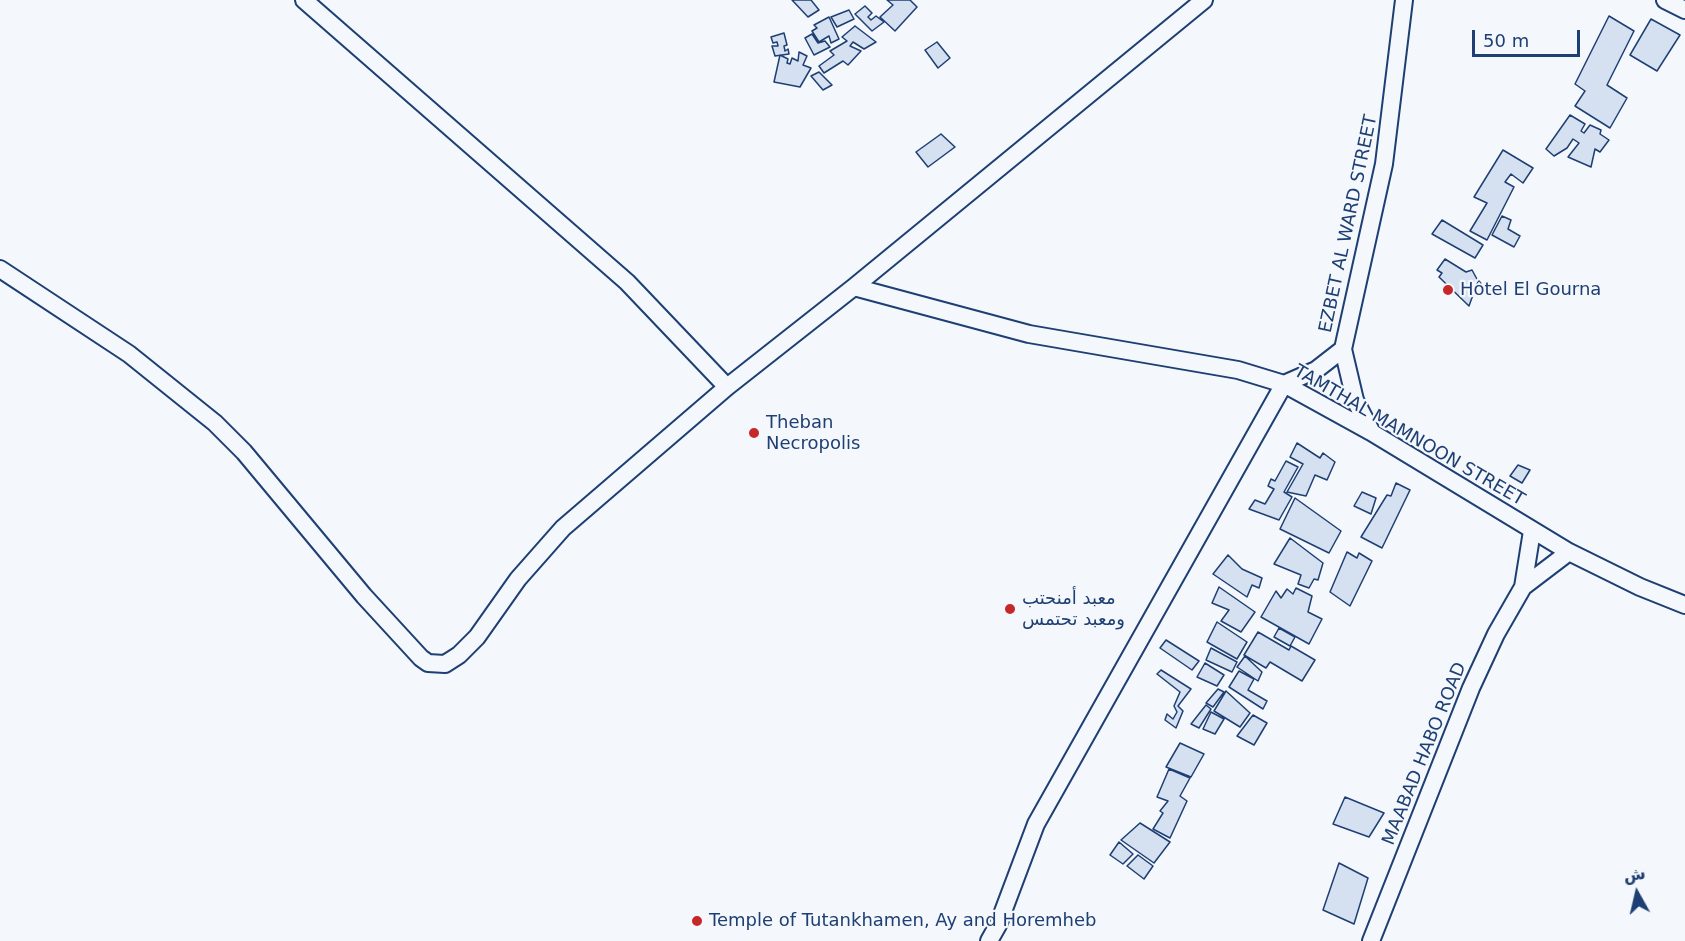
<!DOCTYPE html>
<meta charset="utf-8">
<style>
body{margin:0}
#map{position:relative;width:1685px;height:941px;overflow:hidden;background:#f4f7fb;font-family:"DejaVu Sans","Noto Naskh Arabic",sans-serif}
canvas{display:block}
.north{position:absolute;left:1607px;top:863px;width:60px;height:60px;-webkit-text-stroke:4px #f4f7fb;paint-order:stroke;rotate:352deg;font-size:16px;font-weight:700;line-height:24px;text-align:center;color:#1d3f73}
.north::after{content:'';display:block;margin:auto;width:21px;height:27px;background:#1d3f73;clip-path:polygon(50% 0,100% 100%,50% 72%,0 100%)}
.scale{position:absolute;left:1472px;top:30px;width:108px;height:27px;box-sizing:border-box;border:3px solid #1d3f73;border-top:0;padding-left:8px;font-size:18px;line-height:21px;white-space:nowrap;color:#1d3f73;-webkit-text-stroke:4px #f4f7fb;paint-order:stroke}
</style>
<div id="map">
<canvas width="1685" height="941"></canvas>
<div class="north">ش</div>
<div class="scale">50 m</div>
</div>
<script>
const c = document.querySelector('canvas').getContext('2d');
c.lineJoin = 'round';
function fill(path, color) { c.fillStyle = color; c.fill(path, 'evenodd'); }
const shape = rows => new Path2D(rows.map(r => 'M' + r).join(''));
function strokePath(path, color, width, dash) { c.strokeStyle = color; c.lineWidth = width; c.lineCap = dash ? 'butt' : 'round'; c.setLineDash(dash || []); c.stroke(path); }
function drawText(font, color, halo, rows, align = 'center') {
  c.font = font + ' "DejaVu Sans","Noto Naskh Arabic",sans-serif'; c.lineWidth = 4.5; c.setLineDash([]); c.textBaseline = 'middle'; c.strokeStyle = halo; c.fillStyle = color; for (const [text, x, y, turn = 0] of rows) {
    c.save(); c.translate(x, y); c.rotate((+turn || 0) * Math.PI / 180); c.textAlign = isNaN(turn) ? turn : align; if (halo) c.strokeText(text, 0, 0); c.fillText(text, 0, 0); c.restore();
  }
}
const building = shape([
 [792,0,811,0,819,10,808,17,792,0],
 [887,0,910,0,917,7,895,31,880,17,893,5,887,0],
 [865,6,872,13,868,17,871,20,876,16,884,22,872,31,855,14,865,6],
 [849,10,854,19,837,27,831,17,849,10],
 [1609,16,1634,31,1607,85,1627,98,1610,128,1575,106,1585,91,1575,84,1609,16],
 [829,17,839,39,831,43,829,36,819,42,812,31,817,28,814,25,829,17],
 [1651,19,1680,35,1657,71,1630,55,1651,19],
 [855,26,876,42,864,49,853,42,850,46,861,51,848,65,843,61,824,73,819,66,834,55,830,51,847,41,842,37,855,26],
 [784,33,787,45,784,46,785,51,788,49,789,54,775,56,772,46,778,46,777,42,773,43,771,37,784,33],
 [812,34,818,43,825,41,830,47,814,55,805,38,812,34],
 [937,42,950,58,938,68,925,50,937,42],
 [799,52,807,56,803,65,811,68,800,87,774,82,780,55,788,59,787,63,790,64,792,58,798,61,799,52],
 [819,72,832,85,823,90,811,76,819,72],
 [1570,115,1585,124,1581,131,1584,133,1590,125,1601,130,1600,134,1609,140,1600,152,1595,149,1591,167,1568,157,1579,143,1573,139,1567,148,1554,156,1546,149,1570,115],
 [941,134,955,147,928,167,916,152,941,134],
 [1503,150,1533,168,1523,183,1511,174,1505,182,1514,187,1487,240,1470,231,1487,203,1474,197,1503,150],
 [1502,216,1511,220,1508,229,1520,236,1514,247,1492,235,1502,216],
 [1442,220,1483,245,1475,258,1432,234,1442,220],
 [1445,259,1466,272,1472,270,1478,281,1469,306,1439,277,1442,273,1437,270,1445,259],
 [1297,443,1320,458,1323,453,1335,462,1327,480,1315,475,1306,496,1287,492,1303,464,1290,457,1297,443],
 [1286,461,1298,467,1284,492,1292,497,1279,520,1249,509,1255,500,1265,504,1274,489,1268,486,1271,479,1275,481,1286,461],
 [1518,465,1530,470,1522,483,1510,476,1518,465],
 [1396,483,1410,490,1382,548,1361,537,1387,495,1391,496,1396,483],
 [1362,492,1376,498,1371,514,1354,506,1362,492],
 [1295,498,1341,531,1329,553,1280,529,1295,498],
 [1290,538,1323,563,1318,580,1314,579,1309,588,1298,584,1301,575,1274,564,1290,538],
 [1347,552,1357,558,1359,553,1372,561,1350,606,1330,592,1347,552],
 [1228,555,1242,569,1262,578,1259,588,1252,585,1247,597,1213,574,1228,555],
 [1219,587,1255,612,1241,632,1221,621,1229,610,1212,603,1219,587],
 [1296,588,1312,596,1308,612,1322,619,1309,644,1261,617,1276,591,1281,598,1287,589,1293,594,1296,588],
 [1217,622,1247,642,1237,659,1207,642,1217,622],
 [1279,628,1295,637,1290,646,1274,637,1279,628],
 [1258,632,1289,650,1291,646,1315,660,1302,681,1270,662,1266,668,1244,655,1258,632],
 [1166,640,1199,661,1192,670,1160,648,1166,640],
 [1211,648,1237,662,1232,672,1206,660,1211,648],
 [1245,656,1262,672,1258,681,1237,667,1245,656],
 [1205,663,1224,675,1217,686,1197,677,1205,663],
 [1161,670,1191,689,1178,706,1183,711,1176,728,1165,720,1167,714,1173,719,1177,712,1174,706,1180,692,1157,674,1161,670],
 [1239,671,1254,679,1248,690,1267,701,1263,709,1229,687,1239,671],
 [1218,689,1224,692,1213,707,1206,703,1218,689],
 [1226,691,1250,713,1240,727,1214,711,1226,691],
 [1206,705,1211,709,1199,728,1191,724,1206,705],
 [1211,712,1224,719,1215,734,1203,729,1211,712],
 [1253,715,1267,723,1254,745,1237,736,1253,715],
 [1180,743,1204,754,1191,777,1166,767,1180,743],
 [1169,769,1190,778,1180,796,1187,801,1170,838,1153,829,1163,813,1160,811,1168,801,1157,797,1169,769],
 [1345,797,1384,813,1369,837,1333,824,1345,797],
 [1140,823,1170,842,1154,863,1121,840,1140,823],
 [1119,842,1133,854,1123,864,1110,855,1119,842],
 [1138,855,1153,866,1144,879,1127,866,1138,855],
 [1339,863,1368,878,1354,924,1323,910,1339,863]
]);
fill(building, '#d5e0f0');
strokePath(building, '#1d3f73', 1.5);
const minor = shape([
 [304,0,627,282,727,387],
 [1665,0,1685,10],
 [0,269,129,354,215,423,244,452,364,596,421,658,428,663,445,664,459,655,477,637,518,579,563,528,727,387,854,287,1204,0],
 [854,287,1029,334,1238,370,1284,384,1371,432,1569,552,1640,587,1685,605],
 [1371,431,1355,400,1343,349,1384,164,1404,0],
 [1523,587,1532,531],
 [989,941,998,925,1036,824,1284,384,1316,370,1343,349],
 [1371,941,1471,688,1496,634,1523,587,1569,552]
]);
strokePath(minor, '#1d3f73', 20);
strokePath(minor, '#f4f7fb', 16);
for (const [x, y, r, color] of [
 [1448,290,6,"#c62828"],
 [754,433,6,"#c62828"],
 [1010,609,6,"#c62828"],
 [697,921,6,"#c62828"]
]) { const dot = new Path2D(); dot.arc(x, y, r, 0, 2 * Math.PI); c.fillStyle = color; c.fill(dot); strokePath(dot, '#f4f7fb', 2); }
drawText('18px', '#1d3f73', '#f4f7fb', [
 ["EZBET AL WARD STREET",1349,224,-78],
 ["TAMTHAL MAMNOON STREET",1409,436,30],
 ["MAABAD HABO ROAD",1425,754,-68]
]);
drawText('18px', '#1d3f73', '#f4f7fb', [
 ["Hôtel El Gourna",1460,290],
 ["Theban",766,423],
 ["Necropolis",766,444],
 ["معبد أمنحتب",1022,599],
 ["ومعبد تحتمس",1022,620],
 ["Temple of Tutankhamen, Ay and Horemheb",709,921]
], 'left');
</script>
